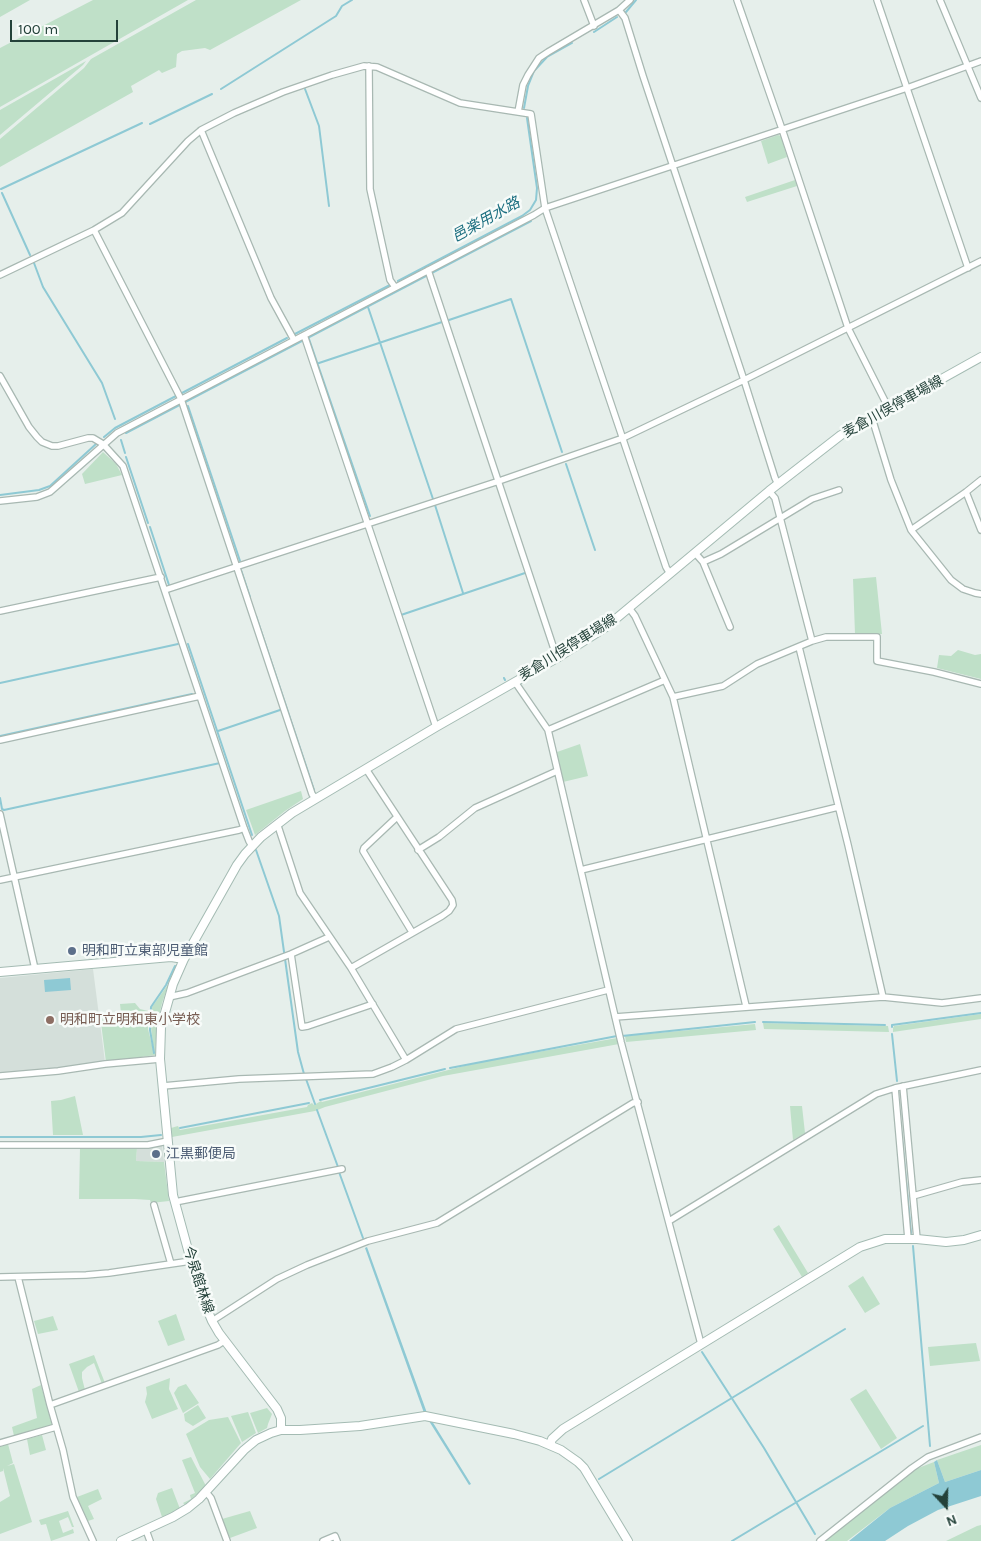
<!DOCTYPE html>
<meta charset="utf-8">
<style>
body{margin:0}
#map{position:relative;width:981px;height:1541px;overflow:hidden;background:#e6efeb;font-family:Karla,sans-serif}
canvas{display:block}
.north{position:absolute;left:921px;top:1481px;width:50px;height:50px;-webkit-text-stroke:4px #f7fbf9;paint-order:stroke;rotate:159deg;font-size:14px;font-weight:700;line-height:20px;text-align:center;color:#24423a}
.north::after{content:'';display:block;margin:auto;width:18px;height:22px;background:#24423a;clip-path:polygon(50% 0,100% 100%,50% 72%,0 100%)}
.scale{position:absolute;left:10px;top:20px;width:108px;height:22px;box-sizing:border-box;border:2px solid #24423a;border-top:0;padding-left:6px;font-size:15px;line-height:18px;white-space:nowrap;color:#24423a;-webkit-text-stroke:4px #f7fbf9;paint-order:stroke}
</style>
<div id="map">
<canvas width="981" height="1541"></canvas>
<div class="north">N</div>
<div class="scale">100 m</div>
</div>
<script>
const c = document.querySelector('canvas').getContext('2d');
c.lineJoin = 'round';
function fill(path, color) { c.fillStyle = color; c.fill(path, 'evenodd'); }
const shape = rows => new Path2D(rows.map(r => 'M' + r).join(''));
function strokePath(path, color, width, dash) { c.strokeStyle = color; c.lineWidth = width; c.lineCap = dash ? 'butt' : 'round'; c.setLineDash(dash || []); c.stroke(path); }
function drawText(font, color, halo, rows, align = 'center') {
  c.font = font + ' Karla,"Noto Sans JP",sans-serif'; c.lineWidth = 5; c.setLineDash([]); c.textBaseline = 'middle'; c.strokeStyle = halo; c.fillStyle = color; for (const [text, x, y, turn = 0] of rows) {
    c.save(); c.translate(x, y); c.rotate((+turn || 0) * Math.PI / 180); c.textAlign = isNaN(turn) ? turn : align; if (halo) c.strokeText(text, 0, 0); c.fillText(text, 0, 0); c.restore();
  }
}
fill(shape([
 [93,969,105,1062,58,1068,0,1073,0,978],
 [162,1145,164,1162,136,1161,137,1148,150,1147]
]), '#d4dfda');
fill(shape([
 [0,0,30,0,0,17],
 [93,0,188,0,0,107,0,48],
 [196,0,301,0,210,50,205,48,182,51,177,54,176,67,162,73,159,70,131,86,133,92,0,167,0,139,84,68,91,59],
 [86,61,83,65,0,135,0,110],
 [778,135,781,136,787,157,768,164,761,141],
 [795,180,797,186,747,202,745,197],
 [103,452,116,464,122,475,85,484,82,474],
 [876,577,882,634,855,634,853,579],
 [958,650,975,655,981,654,981,679,937,668,939,655,951,656],
 [580,744,588,776,563,782,557,752],
 [301,791,303,799,285,811,255,835,246,810],
 [169,983,162,1003,157,1024,155,1055,106,1062,100,1015,121,1013,120,1004,135,1003,140,1009,148,1011,148,1029,154,1053,150,1018,152,1007],
 [981,1014,981,1019,893,1032,893,1028,894,1026],
 [763,1023,888,1026,889,1032,764,1029],
 [755,1024,756,1030,626,1042,625,1036],
 [617,1038,619,1044,443,1076,325,1107,315,1111,172,1137,171,1128,178,1126,180,1130,307,1107,308,1105,312,1103,314,1105,321,1101,322,1102,476,1063],
 [75,1096,83,1135,53,1135,51,1101,61,1100],
 [790,1106,802,1106,805,1133,793,1140],
 [80,1148,137,1148,136,1161,164,1162,169,1201,151,1203,150,1200,135,1199,79,1199],
 [779,1225,808,1273,802,1277,773,1229],
 [863,1276,880,1304,865,1313,848,1286],
 [176,1314,185,1340,168,1346,158,1321],
 [53,1316,58,1330,38,1334,34,1321],
 [976,1343,980,1361,930,1366,928,1347],
 [94,1355,105,1383,102,1384,94,1363,87,1367,82,1372,82,1378,85,1390,79,1392,69,1364],
 [170,1378,169,1389,178,1409,152,1419,145,1402,147,1394,146,1387],
 [186,1384,199,1403,183,1413,174,1393,178,1387],
 [41,1385,52,1425,14,1436,12,1427,37,1418,32,1389],
 [866,1389,897,1438,881,1449,850,1399],
 [198,1405,206,1418,193,1426,185,1421,184,1414],
 [267,1408,272,1414,268,1424,267,1428,258,1433,250,1413],
 [248,1412,256,1433,242,1442,231,1416],
 [228,1417,241,1443,210,1479,200,1467,186,1434,209,1420],
 [42,1435,46,1450,30,1455,27,1439],
 [8,1444,13,1463,7,1466,14,1464,32,1522,0,1534,0,1502,10,1496,3,1468,3,1471,0,1472,0,1446],
 [981,1445,981,1470,945,1482,937,1460],
 [191,1457,206,1486,185,1505,183,1503,191,1499,190,1495,195,1493,182,1460],
 [934,1462,939,1483,890,1508,847,1541,823,1541,913,1470],
 [172,1488,180,1509,162,1517,156,1499,158,1493],
 [98,1489,102,1499,88,1506,94,1519,88,1521,77,1497],
 [68,1511,74,1527,72,1527,68,1517,59,1521,63,1533,73,1529,74,1533,51,1541,46,1524,41,1525,39,1520],
 [250,1511,257,1528,230,1538,222,1519],
 [981,1525,981,1541,946,1541,977,1526]
]), '#bfe0c8');
fill(shape([
 [70,978,71,990,45,992,44,980],
 [367,1247,427,1413,471,1484,469,1485,424,1413,365,1248],
 [937,1460,945,1482,981,1470,981,1496,938,1510,908,1526,885,1541,849,1541,890,1508,939,1483,934,1462]
]), '#8ec9d4');
strokePath(shape([
 [626,12,636,0],
 [594,32,617,17],
 [221,89,336,16,342,6,352,0],
 [305,89,319,126,329,206],
 [524,108,528,86,534,71,547,57,572,43],
 [150,124,212,94],
 [1,189,142,123],
 [2,193,30,255],
 [34,263,43,287,102,383,115,419],
 [398,281,522,216,530,210,536,200,537,188,527,118],
 [368,307,433,499],
 [449,320,511,299,562,452],
 [293,335,390,285],
 [309,339,370,516],
 [319,363,442,322],
 [182,393,287,338],
 [188,406,240,561],
 [126,433,531,221],
 [104,437,115,428,176,396],
 [121,440,125,453],
 [126,457,148,523],
 [566,464,595,550],
 [0,495,39,490,50,486,96,444],
 [435,505,463,593],
 [150,527,169,585],
 [241,570,250,597],
 [400,613,401,615,525,573],
 [256,616,314,790],
 [188,644,252,835],
 [504,678,505,680],
 [0,683,178,644],
 [218,731,280,710],
 [0,736,192,694],
 [0,798,2,809,4,810,220,763],
 [256,850,279,916,298,1052,304,1074],
 [763,1022,885,1025],
 [892,1027,892,1025,981,1013],
 [892,1034,897,1081],
 [622,1036,755,1022],
 [154,1053,150,1030,151,1007,166,985,175,966],
 [450,1068,617,1036],
 [306,1079,315,1104],
 [320,1100,445,1069],
 [317,1110,338,1167],
 [180,1128,309,1103],
 [901,1129,911,1233],
 [0,1137,141,1137,161,1135],
 [339,1172,363,1238],
 [913,1246,930,1446],
 [702,1352,764,1448,815,1534],
 [599,1479,845,1329],
 [732,1541,923,1426]
]), '#8ec9d4', 2);
const street = shape([
 [584,0,594,26],
 [737,0,782,129,848,328,889,409],
 [877,0,968,268],
 [940,0,981,98],
 [619,10,625,18,643,76,744,380,775,478,778,484],
 [369,66,370,189,390,280,395,287],
 [518,112,523,85,528,75,539,58,548,52,619,10,630,0],
 [201,130,271,298,294,340],
 [94,230,181,399,312,794,315,798],
 [428,270,557,658],
 [0,275,94,230,122,213,188,141,201,130,234,113,283,92,332,75,364,66,377,67,460,103,531,114,545,208,666,567,670,574],
 [304,335,436,727],
 [0,376,29,427,37,437,42,442,52,446,58,446,88,438,93,438,103,444,123,466,244,828,249,841,252,846],
 [872,418,891,480,911,530,951,580,963,589,975,593,981,594],
 [966,492,981,530],
 [0,501,37,497,50,492,117,433,534,215,545,208,907,88,981,61],
 [911,530,966,492,981,480],
 [695,553,703,562,730,627],
 [703,562,721,554,812,499,839,490],
 [165,590,499,481,623,438,744,380,981,261],
 [629,608,635,616,673,697,746,1006],
 [0,611,161,577],
 [812,641,826,637,877,637,877,661,934,672,981,684],
 [799,647,848,845,883,997],
 [515,682,548,730,621,1042,701,1344],
 [673,697,723,686,757,664,812,641,775,498,769,491],
 [548,730,665,680],
 [0,740,200,696],
 [0,814,35,969],
 [397,817,364,848,363,851,412,932],
 [277,824,279,829,300,893,351,968,406,1060],
 [418,850,439,837,475,808,557,771],
 [581,870,838,807],
 [0,880,239,830,244,828],
 [291,954,302,1027,308,1026,373,1004],
 [351,968,442,916,449,911,453,905,452,900,366,769],
 [169,997,187,993,291,954,329,937],
 [615,1017,883,997,942,1003,981,998],
 [0,1076,58,1071,105,1064,160,1059],
 [163,1086,239,1079,373,1074,392,1067,406,1060,456,1029,608,990],
 [903,1086,917,1239],
 [895,1088,908,1239],
 [0,1145,148,1145,168,1141],
 [913,1196,962,1182,981,1180],
 [175,1202,342,1169],
 [154,1205,171,1264],
 [669,1221,876,1094,895,1088,981,1070],
 [0,1277,86,1275,109,1273,191,1261],
 [18,1277,50,1405,63,1450,73,1497,93,1541],
 [212,1321,277,1279,307,1265,368,1241,437,1223,633,1103,638,1102],
 [50,1405,218,1345,224,1341],
 [0,1443,56,1427],
 [206,1492,211,1498,227,1541],
 [146,1530,150,1541],
 [323,1541,335,1536,337,1541],
 [820,1541,912,1468,928,1457,981,1437]
]);
const secondary = shape([
 [0,972,171,957,184,959],
 [281,1430,281,1418,277,1409,219,1333,212,1321,199,1290,173,1195,160,1059,161,1027,173,984,184,959,237,865,245,854,261,837,292,813,436,727,557,658,606,627,769,491,841,435,981,357],
 [550,1445,552,1439,563,1429,860,1247,885,1239,917,1239,946,1242,964,1240,981,1235],
 [121,1541,173,1517,188,1508,199,1499,244,1450,256,1440,271,1433,281,1430,300,1430,360,1426,425,1416,514,1434,540,1441,561,1450,578,1462,584,1468,628,1541]
]);
strokePath(street, '#a8b8b2', 8);
strokePath(secondary, '#a4bbb3', 10);
strokePath(street, '#fff', 5.5);
strokePath(secondary, '#fff', 8);
for (const [x, y, r, color] of [
 [72,951,5,"#5c6f8a"],
 [50,1020,5,"#8d6e63"],
 [156,1154,5,"#5c6f8a"]
]) { const dot = new Path2D(); dot.arc(x, y, r, 0, 2 * Math.PI); c.fillStyle = color; c.fill(dot); strokePath(dot, '#f7fbf9', 2); }
drawText('14px', '#24423a', '#f7fbf9', [
 ["麦倉川俣停車場線",893,407,-29],
 ["麦倉川俣停車場線",568,648,-32],
 ["今泉館林線",198,1280,72]
]);
drawText('14px', '#4e5e75', '#f7fbf9', [
 ["明和町立東部児童館",82,951],
 ["江黒郵便局",166,1154]
], 'left');
drawText('14px', '#785e54', '#f7fbf9', [
 ["明和町立明和東小学校",60,1020]
], 'left');
drawText('italic 15px', '#1c6f80', '#f7fbf9', [
 ["邑楽用水路",486,220,-29]
]);
</script>
